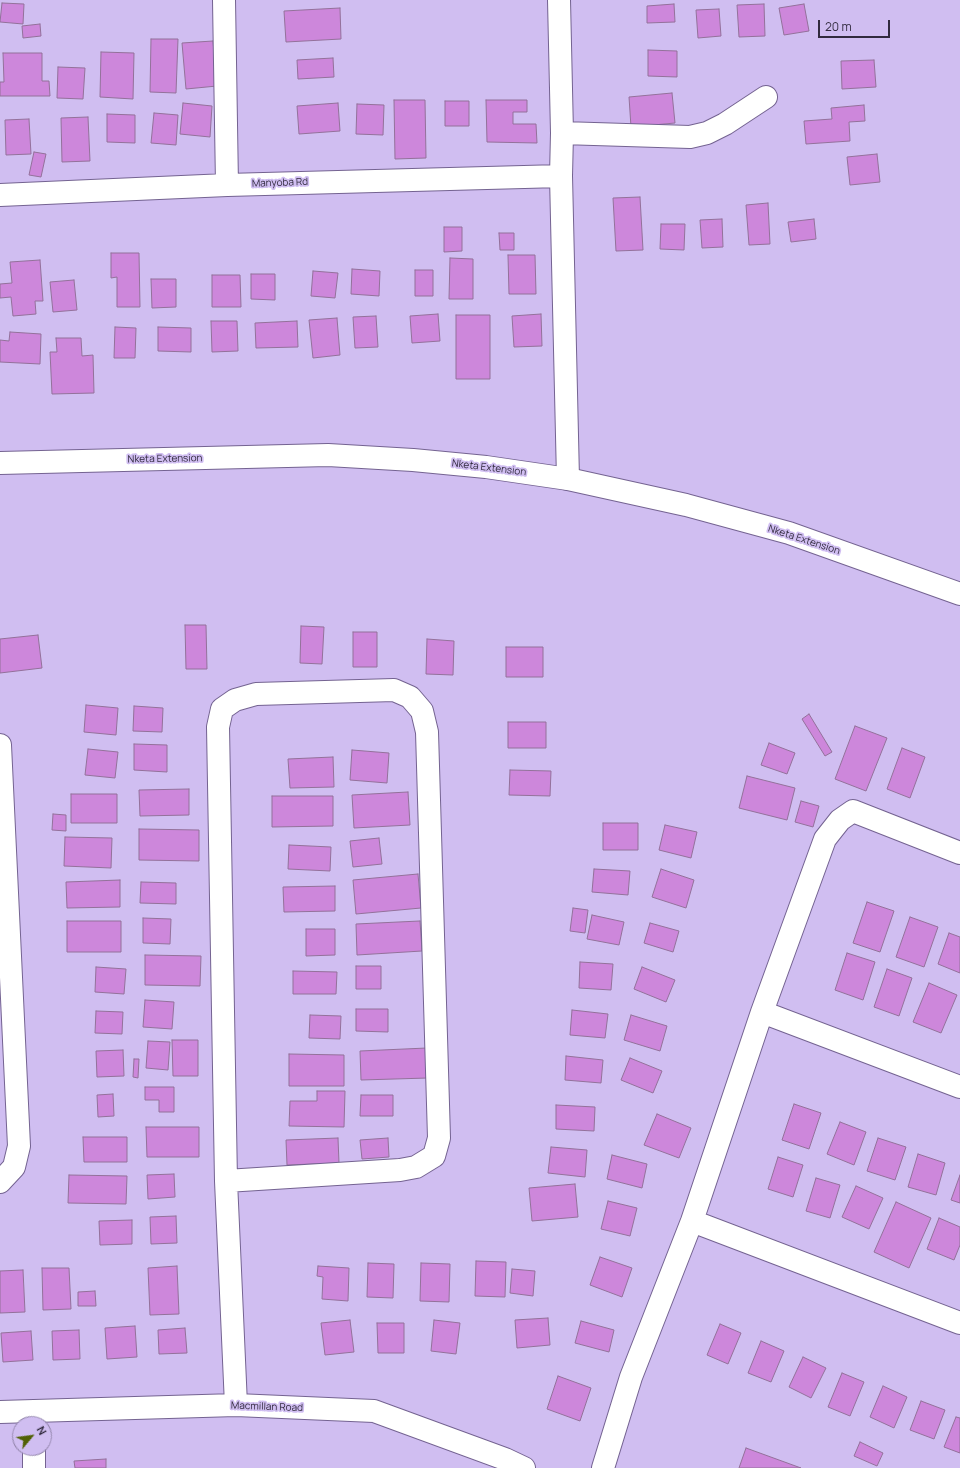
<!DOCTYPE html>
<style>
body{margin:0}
#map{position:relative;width:960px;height:1468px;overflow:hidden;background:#d0bef1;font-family:Manrope,sans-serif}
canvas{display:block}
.north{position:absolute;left:12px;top:1416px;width:40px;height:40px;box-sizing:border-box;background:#d0bef1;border:1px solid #9083a9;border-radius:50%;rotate:61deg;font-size:11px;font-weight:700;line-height:16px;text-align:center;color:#312a3e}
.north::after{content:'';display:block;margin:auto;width:14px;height:18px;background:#516106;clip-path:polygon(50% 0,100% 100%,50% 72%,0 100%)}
.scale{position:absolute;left:818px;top:20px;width:72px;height:18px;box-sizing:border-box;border:2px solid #312a3e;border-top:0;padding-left:5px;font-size:12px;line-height:14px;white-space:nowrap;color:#312a3e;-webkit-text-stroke:3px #d0bef1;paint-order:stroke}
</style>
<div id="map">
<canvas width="960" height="1468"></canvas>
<div class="north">N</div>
<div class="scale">20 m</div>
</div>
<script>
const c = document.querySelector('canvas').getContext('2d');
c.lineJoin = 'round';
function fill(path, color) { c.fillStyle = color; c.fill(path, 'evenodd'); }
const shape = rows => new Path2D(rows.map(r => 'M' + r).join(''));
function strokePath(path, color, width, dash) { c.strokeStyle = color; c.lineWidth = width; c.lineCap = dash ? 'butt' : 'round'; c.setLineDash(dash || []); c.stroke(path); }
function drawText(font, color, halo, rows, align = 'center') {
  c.font = font + ' Manrope,sans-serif'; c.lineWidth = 3.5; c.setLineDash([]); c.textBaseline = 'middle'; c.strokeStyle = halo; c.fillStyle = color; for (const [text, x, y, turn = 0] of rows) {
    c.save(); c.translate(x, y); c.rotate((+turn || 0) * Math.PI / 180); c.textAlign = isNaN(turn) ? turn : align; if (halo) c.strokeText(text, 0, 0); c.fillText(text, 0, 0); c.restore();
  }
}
const building = shape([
 [2,3,24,4,23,24,0,22,2,3],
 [674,4,675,22,647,23,647,6,674,4],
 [764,4,765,36,739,37,737,5,764,4],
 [804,4,809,31,784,35,779,8,804,4],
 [340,8,341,39,286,42,284,11,340,8],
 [719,9,721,36,698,38,696,10,719,9],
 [40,24,41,36,23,38,22,26,40,24],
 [151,39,178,39,176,93,150,92,151,39],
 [213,41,217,86,186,89,182,43,213,41],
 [648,50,677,51,677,77,648,76,648,50],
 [101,52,134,53,133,99,100,97,101,52],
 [3,53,42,53,42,81,49,81,50,96,0,96,0,82,4,82,3,53],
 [333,58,334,77,298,79,297,60,333,58],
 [874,60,876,87,842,89,841,61,874,60],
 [58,67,85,68,83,99,57,98,58,67],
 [672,93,675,123,631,127,629,97,672,93],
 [394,100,425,100,426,158,395,159,394,100],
 [486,100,527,100,527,112,513,112,513,124,536,124,537,143,487,142,486,100],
 [445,101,469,101,469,126,445,126,445,101],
 [183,103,212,106,210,137,180,134,183,103],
 [338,103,340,131,299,134,297,106,338,103],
 [357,104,384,105,383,135,356,134,357,104],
 [864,105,865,121,849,122,850,141,806,144,804,121,832,119,831,108,864,105],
 [154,113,178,115,176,145,151,143,154,113],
 [107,114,135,115,135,143,107,142,107,114],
 [88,117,90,161,62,162,61,118,88,117],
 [29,119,31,154,6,155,5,120,29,119],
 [34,152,46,154,41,177,29,175,34,152],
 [877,154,880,182,850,185,847,157,877,154],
 [640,197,643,250,616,251,613,198,640,197],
 [768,203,770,244,749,245,746,205,768,203],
 [722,219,723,247,702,248,700,220,722,219],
 [814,219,816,239,791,242,788,222,814,219],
 [661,224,685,224,684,250,660,249,661,224],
 [444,227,462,227,462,251,444,252,444,227],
 [499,233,514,233,514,250,500,250,499,233],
 [111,253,139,253,140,307,117,307,117,277,111,278,111,253],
 [508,255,535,255,536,294,509,294,508,255],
 [450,258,473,259,473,299,449,299,450,258],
 [40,260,43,301,35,301,36,314,13,316,11,297,0,298,0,284,12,283,10,262,40,260],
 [352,269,380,271,379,296,351,294,352,269],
 [415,270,433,270,433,296,415,296,415,270],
 [313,271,338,273,335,298,311,296,313,271],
 [251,274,275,274,275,300,251,299,251,274],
 [212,275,240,275,241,307,212,307,212,275],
 [151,279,176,279,176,307,152,308,151,279],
 [74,280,77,310,53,312,50,282,74,280],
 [438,314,440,341,412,343,410,316,438,314],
 [541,314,542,346,514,347,512,316,541,314],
 [456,315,490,315,490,379,456,379,456,315],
 [376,316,378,347,355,348,353,317,376,316],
 [337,318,340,355,313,358,309,320,337,318],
 [211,321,237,321,238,351,212,352,211,321],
 [297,321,298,347,256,348,255,323,297,321],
 [115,327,136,328,135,358,114,358,115,327],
 [158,327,191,328,191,352,158,351,158,327],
 [10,332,41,334,40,364,0,362,0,340,9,341,10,332],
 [56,338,81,338,82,356,93,355,94,393,52,394,50,352,57,352,56,338],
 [185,625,206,625,207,669,186,669,185,625],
 [301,626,324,627,322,664,300,663,301,626],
 [353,632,377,632,377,667,353,667,353,632],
 [38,635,42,668,0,673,0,639,38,635],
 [427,639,454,641,453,675,426,674,427,639],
 [506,647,543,647,543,677,506,677,506,647],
 [86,705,118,708,116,735,84,732,86,705],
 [134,706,163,708,162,732,133,731,134,706],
 [809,714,832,752,825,756,802,719,809,714],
 [508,722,546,722,546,748,508,748,508,722],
 [855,726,887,738,866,791,835,779,855,726],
 [769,743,795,753,787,774,761,765,769,743],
 [134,744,167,745,167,772,134,770,134,744],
 [902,748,925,757,910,798,887,789,902,748],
 [88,749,118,752,115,778,85,775,88,749],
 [352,750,389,753,387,783,350,780,352,750],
 [333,757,334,787,290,788,288,759,333,757],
 [510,770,551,771,550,796,509,795,510,770],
 [747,776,795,788,787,820,739,808,747,776],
 [189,789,189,815,140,816,139,790,189,789],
 [408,792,410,825,354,828,352,795,408,792],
 [71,794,117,794,117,823,71,823,71,794],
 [272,796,333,796,333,826,272,827,272,796],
 [801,801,819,806,813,827,795,822,801,801],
 [53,814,66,815,66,831,52,830,53,814],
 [603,823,638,823,638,850,603,850,603,823],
 [665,825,697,832,691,858,659,850,665,825],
 [139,829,199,830,199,861,139,860,139,829],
 [65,837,112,838,111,868,64,866,65,837],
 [379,838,382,864,353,867,350,841,379,838],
 [289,845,331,847,330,871,288,869,289,845],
 [594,869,630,871,628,895,592,892,594,869],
 [661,869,694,880,686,908,652,897,661,869],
 [418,874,421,908,356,914,353,880,418,874],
 [120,880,120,907,67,908,66,882,120,880],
 [141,882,176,883,176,904,140,903,141,882],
 [335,886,335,911,284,912,283,887,335,886],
 [867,902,894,911,880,952,853,943,867,902],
 [573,908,588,910,585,933,570,931,573,908],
 [592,915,624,922,619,945,587,939,592,915],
 [910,917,938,927,924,967,896,957,910,917],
 [143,918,171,919,170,944,143,943,143,918],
 [67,921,121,921,121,952,67,952,67,921],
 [420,921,422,951,357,955,356,924,420,921],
 [650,923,679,931,673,952,644,943,650,923],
 [306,929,335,929,335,955,306,956,306,929],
 [949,933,960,937,960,973,938,964,949,933],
 [847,953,875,962,863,1000,835,990,847,953],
 [145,955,201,956,200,986,145,985,145,955],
 [580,962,613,964,611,990,579,988,580,962],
 [356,966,381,966,381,989,356,989,356,966],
 [96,967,126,969,124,994,95,992,96,967],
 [642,967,675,980,666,1002,634,989,642,967],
 [887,969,912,978,899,1016,874,1007,887,969],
 [293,971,337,972,336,994,293,994,293,971],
 [929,983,957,995,941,1033,913,1022,929,983],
 [145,1000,174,1002,172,1029,143,1027,145,1000],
 [356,1009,388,1009,388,1032,356,1031,356,1009],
 [572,1010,608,1014,605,1038,570,1035,572,1010],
 [96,1011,123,1012,122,1034,95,1033,96,1011],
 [310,1015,341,1016,340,1039,309,1038,310,1015],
 [631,1015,667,1026,660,1051,624,1040,631,1015],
 [172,1040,198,1040,198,1076,173,1076,172,1040],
 [148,1041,170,1042,168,1070,146,1068,148,1041],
 [427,1048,428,1078,361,1080,360,1051,427,1048],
 [123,1050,124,1076,97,1077,96,1051,123,1050],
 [289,1054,344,1055,344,1086,289,1086,289,1054],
 [566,1056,603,1060,601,1083,565,1080,566,1056],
 [630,1058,662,1071,653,1093,621,1080,630,1058],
 [134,1059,139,1059,138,1078,133,1077,134,1059],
 [145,1087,174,1087,174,1112,159,1112,159,1100,145,1100,145,1087],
 [317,1091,345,1091,344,1127,289,1126,290,1101,317,1101,317,1091],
 [113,1094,114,1116,98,1117,97,1095,113,1094],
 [361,1095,393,1095,393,1116,360,1116,361,1095],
 [794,1104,821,1113,809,1149,782,1140,794,1104],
 [556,1105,595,1107,594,1131,556,1129,556,1105],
 [657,1114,691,1128,679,1158,644,1145,657,1114],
 [840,1122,866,1132,854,1165,827,1154,840,1122],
 [146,1127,199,1127,199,1157,147,1157,146,1127],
 [83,1137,127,1137,127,1162,84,1162,83,1137],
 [338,1138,339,1163,287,1165,286,1140,338,1138],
 [388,1138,389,1157,362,1159,360,1140,388,1138],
 [878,1138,906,1147,895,1180,867,1171,878,1138],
 [551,1147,587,1150,585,1177,548,1173,551,1147],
 [918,1154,945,1163,936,1195,908,1187,918,1154],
 [612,1155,647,1164,642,1188,607,1179,612,1155],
 [778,1157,803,1165,793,1197,768,1189,778,1157],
 [174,1174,175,1197,148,1199,147,1175,174,1174],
 [69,1175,127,1176,126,1204,68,1203,69,1175],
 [960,1175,960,1203,951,1200,960,1175],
 [816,1178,840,1185,830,1218,806,1211,816,1178],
 [575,1184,578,1217,532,1221,529,1188,575,1184],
 [856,1186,883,1198,869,1229,842,1217,856,1186],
 [608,1201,637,1208,630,1236,601,1229,608,1201],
 [896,1202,931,1218,909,1268,874,1252,896,1202],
 [176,1216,177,1243,151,1244,150,1217,176,1216],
 [939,1218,960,1227,960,1245,954,1260,927,1249,939,1218],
 [132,1220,132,1244,100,1245,99,1221,132,1220],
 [600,1257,632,1268,622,1297,590,1285,600,1257],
 [476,1261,506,1262,505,1297,475,1296,476,1261],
 [368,1263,394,1264,393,1298,367,1297,368,1263],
 [421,1263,450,1264,449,1302,420,1301,421,1263],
 [177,1266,179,1314,150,1315,148,1268,177,1266],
 [318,1266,349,1268,348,1301,322,1299,323,1277,317,1276,318,1266],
 [42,1268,69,1268,71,1309,43,1310,42,1268],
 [512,1269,535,1271,533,1296,510,1293,512,1269],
 [23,1270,25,1312,0,1313,0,1271,23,1270],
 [95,1291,96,1306,78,1306,78,1292,95,1291],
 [548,1318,550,1345,517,1348,515,1320,548,1318],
 [350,1320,354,1352,325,1355,321,1323,350,1320],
 [434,1320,460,1323,456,1354,431,1351,434,1320],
 [581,1321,614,1330,609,1352,575,1343,581,1321],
 [377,1323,404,1323,404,1353,378,1353,377,1323],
 [720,1324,741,1333,728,1364,707,1355,720,1324],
 [135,1326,137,1357,107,1359,105,1328,135,1326],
 [185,1328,187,1353,159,1354,158,1330,185,1328],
 [79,1330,80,1359,53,1360,52,1331,79,1330],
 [31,1331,33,1360,3,1362,1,1333,31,1331],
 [761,1341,784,1351,771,1382,748,1373,761,1341],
 [803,1357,826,1368,811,1398,789,1387,803,1357],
 [842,1373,864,1382,850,1416,828,1407,842,1373],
 [558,1376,591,1388,580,1421,547,1409,558,1376],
 [883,1386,907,1397,894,1428,870,1417,883,1386],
 [921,1401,945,1410,934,1439,910,1430,921,1401],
 [956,1417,960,1418,960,1453,944,1447,956,1417],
 [860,1442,883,1453,877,1466,854,1456,860,1442],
 [746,1448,801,1468,739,1468,746,1448],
 [106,1459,106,1468,75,1468,74,1461,106,1459]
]);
fill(building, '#cd87db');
strokePath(building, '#93719a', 1);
const minor = shape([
 [224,0,227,185],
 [559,0,562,133,561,176,568,479],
 [562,133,690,137,707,133,725,124,766,97],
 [0,195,227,185,561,176],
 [0,745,19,1146,14,1167,0,1182],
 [762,1012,960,1087],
 [226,1181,400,1170,416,1167,434,1156,439,1138,427,732,422,711,410,697,394,690,256,694,235,700,222,709,218,727,226,1181,236,1405],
 [692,1221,960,1323],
 [0,1412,236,1405,374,1411,505,1459,524,1468],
 [34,1448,34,1468],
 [603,1468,631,1377,692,1221,762,1012,825,839,840,820,853,811,960,853]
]);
const tertiary = shape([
 [0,463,328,455,413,460,486,467,568,479,686,505,789,533,960,594]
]);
strokePath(minor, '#746391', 24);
strokePath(tertiary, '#746391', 24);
strokePath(minor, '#fff', 22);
strokePath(tertiary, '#fff', 22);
drawText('10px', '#312a3e', '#d0bef1', [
 ["Manyoba Rd",280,183,-2],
 ["Nketa Extension",165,459,-1],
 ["Nketa Extension",489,468,7],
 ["Nketa Extension",804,540,18],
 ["Macmillan Road",267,1407,2]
]);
</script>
